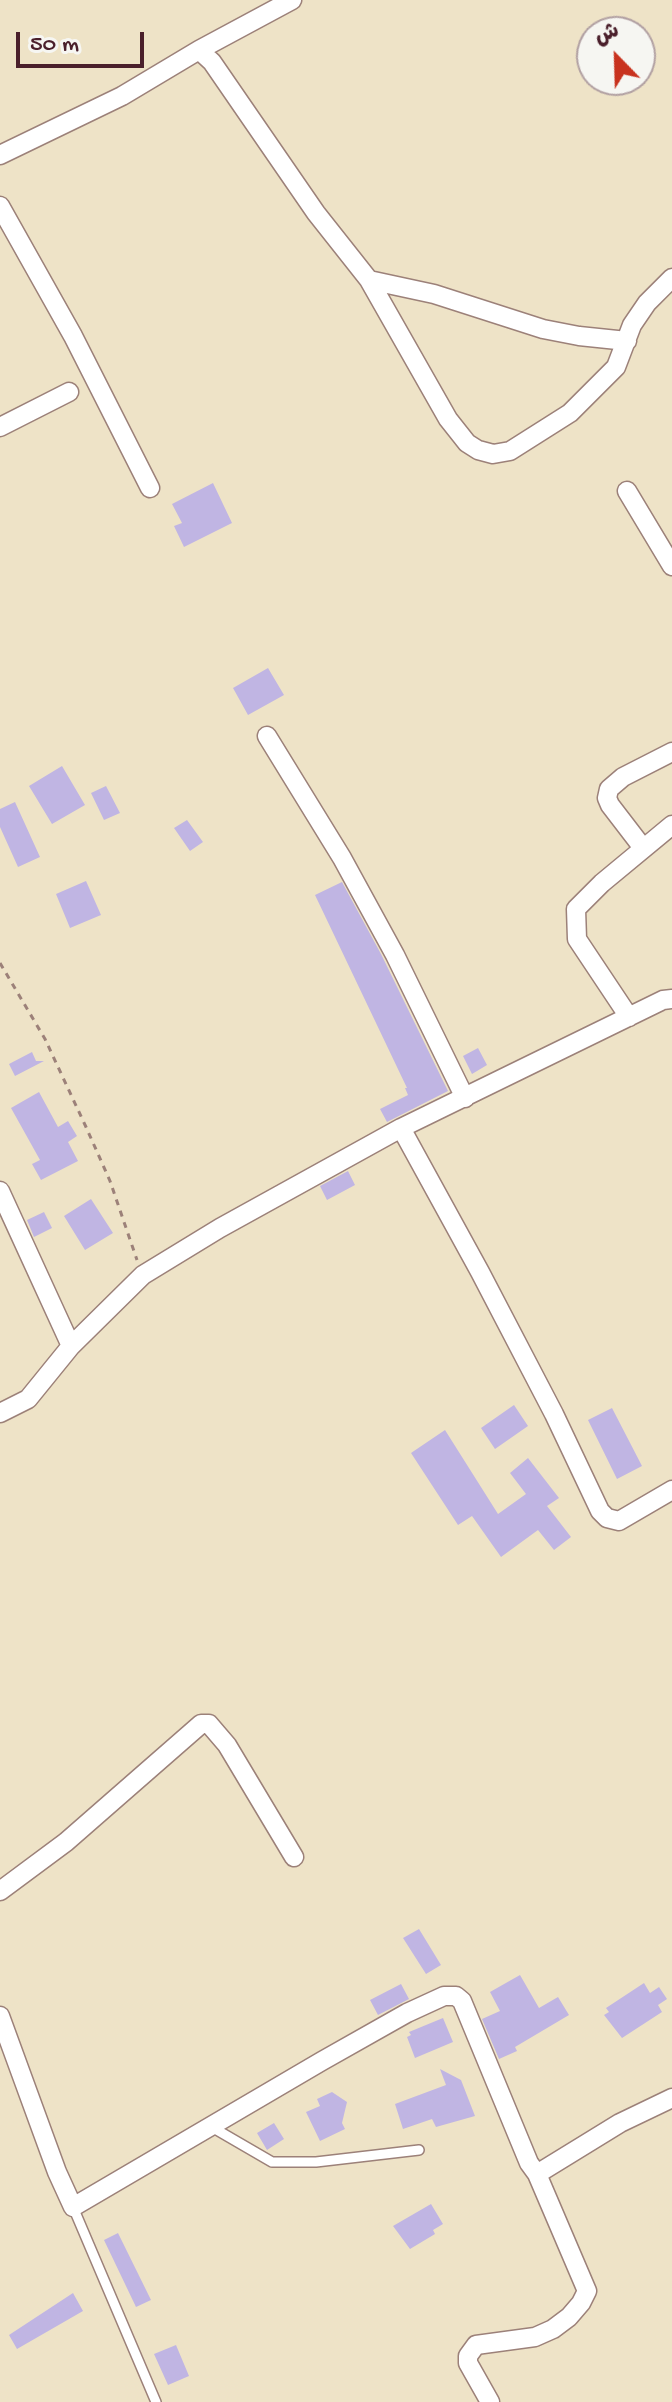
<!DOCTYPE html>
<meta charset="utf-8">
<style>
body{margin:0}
#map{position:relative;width:672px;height:2402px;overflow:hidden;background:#eee3c7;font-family:"Gochi Hand","Playpen Sans Arabic",sans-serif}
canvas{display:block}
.north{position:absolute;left:576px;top:16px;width:80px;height:80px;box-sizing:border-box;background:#f6f6f2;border:2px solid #b1a0a2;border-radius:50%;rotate:337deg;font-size:22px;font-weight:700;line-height:32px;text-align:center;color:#4a1f2b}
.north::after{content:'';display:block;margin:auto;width:28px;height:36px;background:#c8321e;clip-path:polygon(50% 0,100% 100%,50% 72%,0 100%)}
.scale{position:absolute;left:16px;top:32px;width:128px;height:36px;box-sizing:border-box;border:4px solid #4a1f2b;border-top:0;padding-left:10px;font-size:24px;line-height:28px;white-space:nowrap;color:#4a1f2b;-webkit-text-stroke:6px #f6f6f2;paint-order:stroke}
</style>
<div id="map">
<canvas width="672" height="2402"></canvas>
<div class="north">ش</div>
<div class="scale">50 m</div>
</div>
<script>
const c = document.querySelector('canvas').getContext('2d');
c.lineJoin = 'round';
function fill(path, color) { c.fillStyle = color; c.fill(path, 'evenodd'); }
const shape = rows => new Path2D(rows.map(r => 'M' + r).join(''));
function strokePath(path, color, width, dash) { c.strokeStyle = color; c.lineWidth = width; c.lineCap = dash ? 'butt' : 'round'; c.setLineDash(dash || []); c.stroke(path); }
fill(shape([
 [213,483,232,523,184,547,174,526,182,523,172,504],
 [268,668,284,695,248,715,233,688],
 [62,766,85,805,52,824,29,786],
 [106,786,120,813,104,820,91,793],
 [15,802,40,857,18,867,0,827,0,809],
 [187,820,203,842,190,851,174,828],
 [86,881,101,915,70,928,56,894],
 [342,882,381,954,448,1091,387,1122,380,1109,408,1095,405,1088,407,1088,315,895],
 [478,1048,487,1065,472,1074,463,1056],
 [32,1052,36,1061,44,1061,15,1076,9,1064],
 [39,1092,58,1127,68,1121,77,1136,68,1142,78,1161,41,1180,32,1164,40,1160,11,1108],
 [348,1171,355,1185,327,1200,320,1186],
 [91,1199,113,1233,85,1250,64,1216],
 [44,1212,52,1228,34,1237,27,1220],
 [514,1405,528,1426,495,1449,481,1428],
 [612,1408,642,1466,617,1479,588,1420],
 [445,1430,498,1514,526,1494,510,1473,528,1458,559,1498,547,1506,571,1537,554,1550,538,1530,501,1557,472,1516,458,1525,411,1453],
 [419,1929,441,1965,426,1974,403,1938],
 [520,1975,539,2008,558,1997,569,2015,515,2047,517,2051,499,2059,482,2019,500,2011,490,1992],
 [644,1983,650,1993,659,1987,667,1999,658,2005,662,2012,622,2038,604,2015,609,2012,606,2008],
 [401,1984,409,1999,378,2015,370,2000],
 [443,2018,453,2042,415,2058,407,2037,411,2035,409,2032],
 [440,2069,461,2080,475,2116,436,2127,432,2119,403,2129,395,2104,446,2085],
 [332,2092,347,2102,342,2123,345,2129,320,2141,306,2112,320,2106,317,2099],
 [274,2123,284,2139,267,2150,257,2133],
 [431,2204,443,2224,433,2230,435,2234,410,2249,393,2226],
 [118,2233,151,2300,136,2307,104,2240],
 [73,2293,83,2311,17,2349,9,2335],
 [176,2345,189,2376,168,2385,154,2354]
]), '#c0b5e3');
const lane = shape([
 [210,2126,272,2162,316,2162,419,2150],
 [73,2207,156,2402]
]);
const street = shape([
 [199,50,212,62,316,213,369,280,448,419,467,443,478,450,493,454,510,451,570,413,616,367,632,325,647,303,672,278],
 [0,155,122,96,199,50,292,0],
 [0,206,73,336,150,488],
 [369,280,434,294,543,329,579,336,627,341],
 [0,427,69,392],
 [627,491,672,566],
 [267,736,342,858,395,955,465,1098],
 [643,848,610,805,607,798,609,789,623,777,672,752],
 [629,1017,577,939,576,909,602,883,672,825],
 [401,1128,480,1272,554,1414,600,1511,607,1518,619,1521,672,1490],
 [0,1191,71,1346],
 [0,1413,28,1399,71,1346,143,1275,220,1228,401,1128,663,1000,672,999],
 [0,1891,66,1842,201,1724,209,1724,227,1745,294,1857],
 [0,2016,57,2172,73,2207,322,2061,407,2013,444,1996,456,1996,462,2001,529,2163,537,2174,620,2123,672,2098],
 [490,2402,468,2363,468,2356,476,2345,535,2337,553,2329,569,2317,581,2303,587,2291,537,2174]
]);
strokePath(lane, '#9c8179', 12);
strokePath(street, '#9c8179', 21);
strokePath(shape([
 [0,963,45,1039,86,1127,110,1181,137,1260]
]), '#9c8179', 3, [6, 6]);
strokePath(lane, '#fff', 9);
strokePath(street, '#fff', 18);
</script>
